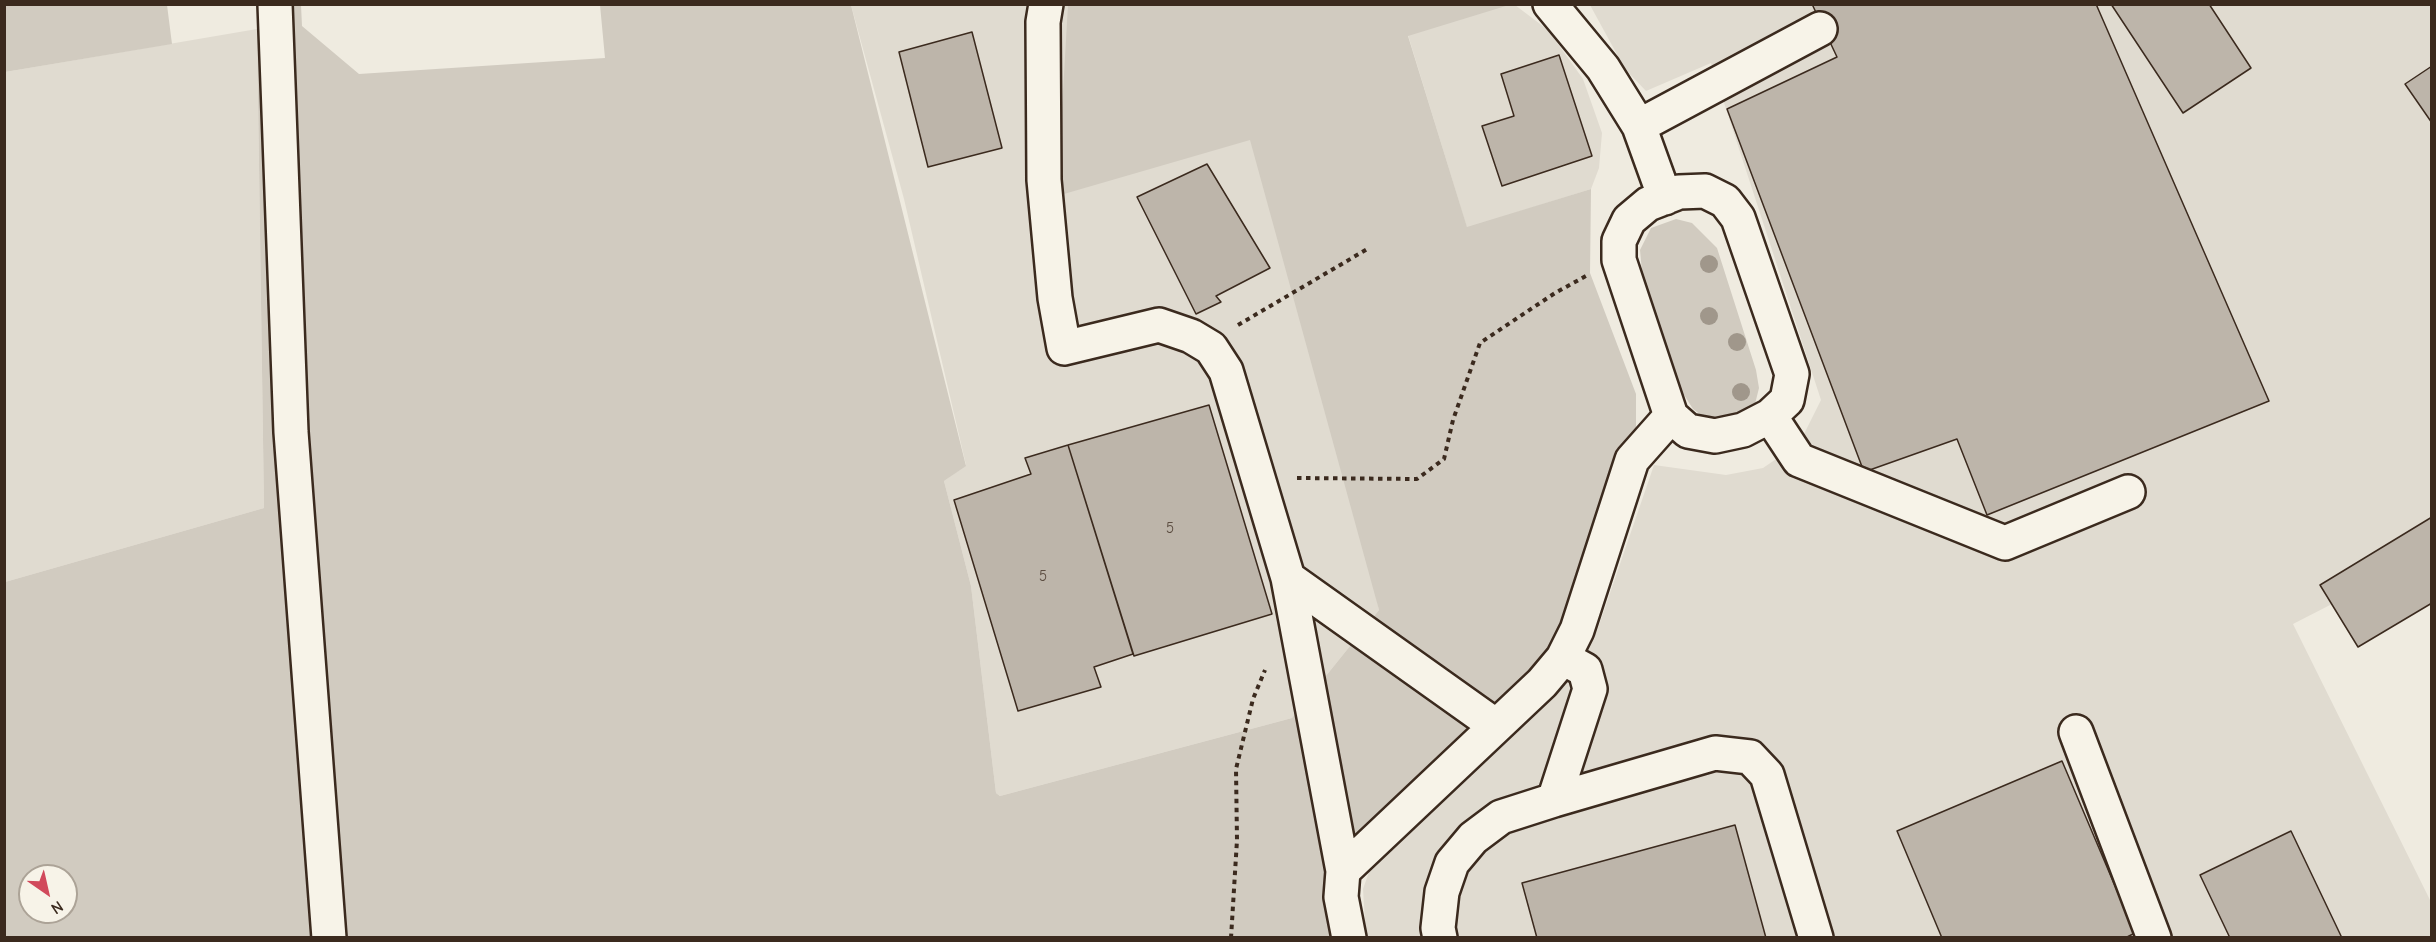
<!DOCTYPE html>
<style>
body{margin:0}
#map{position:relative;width:2436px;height:942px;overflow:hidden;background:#efebe0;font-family:"Comic Neue",sans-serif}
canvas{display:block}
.frame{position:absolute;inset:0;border:6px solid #3b2a1e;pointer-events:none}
.north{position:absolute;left:18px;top:864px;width:60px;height:60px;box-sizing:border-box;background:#f7f3e8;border:2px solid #aca397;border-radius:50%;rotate:146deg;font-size:16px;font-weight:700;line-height:24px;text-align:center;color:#3b2a1e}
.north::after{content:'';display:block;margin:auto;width:21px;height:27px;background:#d1495b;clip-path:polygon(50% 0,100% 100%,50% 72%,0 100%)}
</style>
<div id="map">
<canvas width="2436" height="942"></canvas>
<div class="frame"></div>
<div class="north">N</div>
</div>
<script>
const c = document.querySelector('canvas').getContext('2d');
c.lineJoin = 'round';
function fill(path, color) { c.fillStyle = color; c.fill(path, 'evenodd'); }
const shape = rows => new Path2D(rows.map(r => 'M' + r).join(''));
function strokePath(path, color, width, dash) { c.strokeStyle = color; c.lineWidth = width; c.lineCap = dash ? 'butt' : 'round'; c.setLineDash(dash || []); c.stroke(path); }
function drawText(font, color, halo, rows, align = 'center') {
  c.font = font + ' "Comic Neue",sans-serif'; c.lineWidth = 4.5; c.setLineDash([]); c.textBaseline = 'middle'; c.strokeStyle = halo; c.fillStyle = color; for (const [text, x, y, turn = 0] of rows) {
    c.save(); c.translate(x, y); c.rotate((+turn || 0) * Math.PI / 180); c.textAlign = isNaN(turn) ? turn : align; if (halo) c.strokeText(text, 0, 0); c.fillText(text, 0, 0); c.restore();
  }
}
fill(shape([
 [1509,4,1515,5,1548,30,1583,79,1602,133,1599,168,1591,189,1467,228,1408,35],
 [851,5,1210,5,1262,65,1379,610,1292,718,1000,796,996,793,971,586,944,481,966,465,904,199],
 [1590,5,2431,5,2431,517,2320,584,2332,604,2293,624,2431,902,2431,937,1366,938,1363,889,1374,858,1576,670,1597,631,1654,465,1726,475,1763,468,1785,453,1804,434,1821,400,1711,63,1646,91,1625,69],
 [257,29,264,508,5,582,5,72]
]), '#e0dbd0');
fill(shape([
 [5,4,167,5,172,44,5,72],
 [288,5,301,5,302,26,359,74,605,58,600,5,851,5,966,466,944,481,971,586,996,793,1000,796,1292,718,1379,610,1250,140,1057,196,1068,5,1509,5,1408,36,1467,227,1591,189,1590,273,1636,394,1636,428,1614,470,1550,654,1325,875,1334,937,5,938,5,582,264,508,257,29,291,27],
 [30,876,66,876,66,912,30,912],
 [1676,219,1692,223,1717,248,1756,370,1759,388,1755,404,1741,415,1722,420,1706,419,1693,409,1681,390,1642,272,1640,250,1651,228]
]), '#d1cbc0');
const building = shape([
 [1812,4,2096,4,2269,401,1987,515,1957,439,1864,472,1727,109,1837,57,1812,4],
 [2111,4,2209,4,2251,68,2183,113,2111,4],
 [972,32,1002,148,928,167,899,52,972,32],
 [1559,55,1592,156,1502,186,1482,126,1514,116,1501,74,1559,55],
 [2432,66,2432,123,2405,84,2432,66],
 [1207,164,1270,268,1216,296,1221,302,1196,314,1137,197,1207,164],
 [1209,405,1272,614,1134,656,1068,445,1209,405],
 [1068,445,1133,654,1094,667,1101,687,1018,711,954,500,1031,474,1025,458,1068,445],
 [2432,517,2432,603,2358,647,2320,585,2432,517],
 [2062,761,2135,933,2125,938,1942,938,1897,831,2062,761],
 [1735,825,1766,938,1537,938,1522,883,1735,825],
 [2291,831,2342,938,2230,938,2200,875,2291,831]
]);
fill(building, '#bdb5aa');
strokePath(building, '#3b2a1e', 1.5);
const minor = shape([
 [275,4,291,432,329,938],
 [1046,4,1043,22,1044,180,1055,298,1064,348,1159,325,1191,336,1211,348,1226,371,1288,578,1343,871],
 [1550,4,1603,68,1639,126,1665,198],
 [1639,126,1820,29],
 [1705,191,1725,201,1738,218,1792,374,1787,400,1770,416,1743,430,1715,436,1688,431,1671,416,1619,260,1619,241,1629,220,1648,204,1679,192,1705,191],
 [1770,416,1799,460,2005,543,2128,492],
 [1288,578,1496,726],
 [1563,658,1585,670,1590,689,1554,800,1715,753,1750,757,1767,775,1816,938],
 [2076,732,2154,938],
 [1349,938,1341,897,1343,871,1542,683,1563,658,1577,630,1632,460,1671,416],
 [1440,938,1438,928,1442,892,1452,863,1473,838,1501,817,1554,800]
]);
strokePath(minor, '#3b2a1e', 38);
strokePath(shape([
 [1238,325,1369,248],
 [1297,478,1417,479,1444,459,1453,420,1480,343,1555,293,1586,276],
 [1231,938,1237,840,1236,769,1253,699,1265,670]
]), '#3b2a1e', 4, [4.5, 4.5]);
strokePath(minor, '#f7f3e8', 33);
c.fillStyle = '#a0978b';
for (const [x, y] of [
 [1709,264],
 [1709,316],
 [1737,342],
 [1741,392]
]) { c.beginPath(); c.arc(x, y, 9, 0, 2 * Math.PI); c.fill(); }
drawText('15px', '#5c4d41', null, [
 ["5",1170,529],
 ["5",1043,577]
]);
</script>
